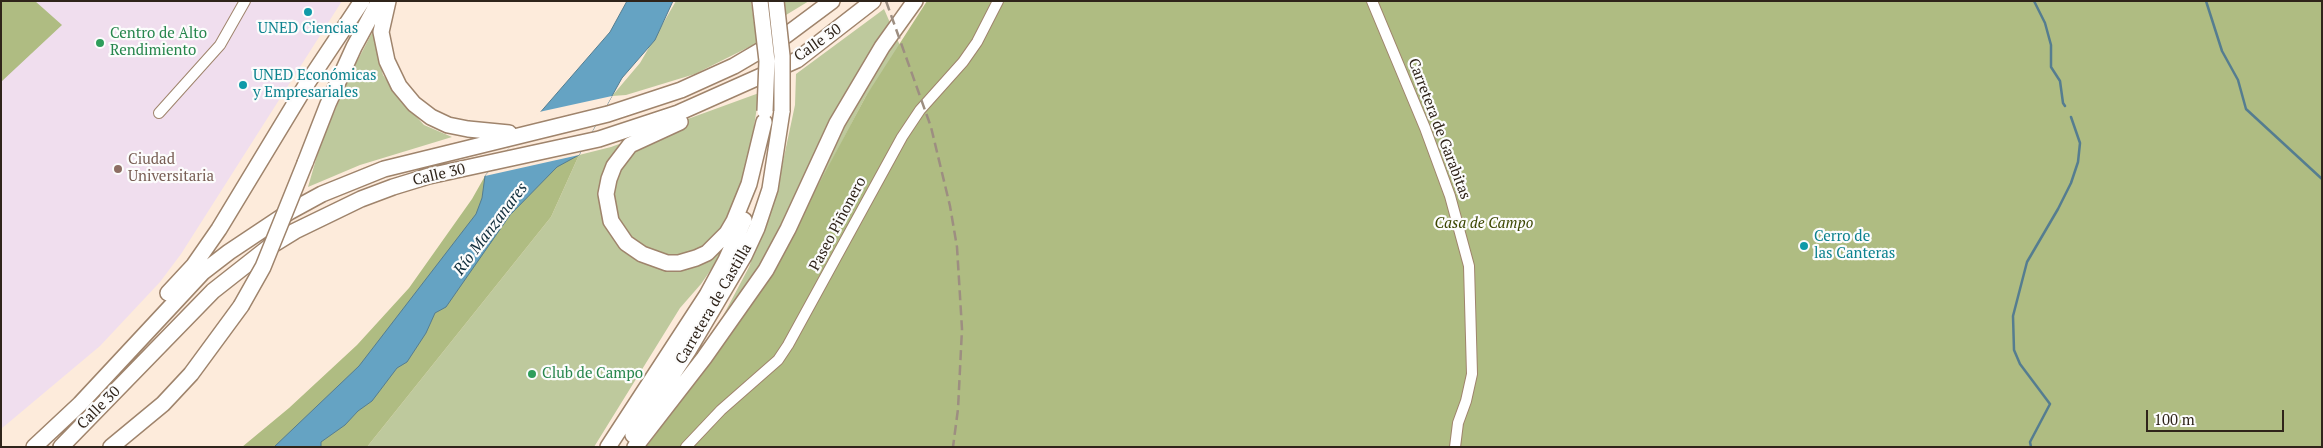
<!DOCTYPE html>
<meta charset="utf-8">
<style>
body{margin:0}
#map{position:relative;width:2323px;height:448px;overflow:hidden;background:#fdebdb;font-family:"PT Serif",serif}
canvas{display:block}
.frame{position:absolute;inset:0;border:2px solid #2f241a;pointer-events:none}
.scale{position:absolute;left:2146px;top:410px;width:138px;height:22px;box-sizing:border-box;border:2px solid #2f241a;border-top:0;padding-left:6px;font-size:15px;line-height:18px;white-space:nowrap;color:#2f241a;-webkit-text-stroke:4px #fcfcfc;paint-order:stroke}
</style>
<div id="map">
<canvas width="2323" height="448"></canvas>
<div class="frame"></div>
<div class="scale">100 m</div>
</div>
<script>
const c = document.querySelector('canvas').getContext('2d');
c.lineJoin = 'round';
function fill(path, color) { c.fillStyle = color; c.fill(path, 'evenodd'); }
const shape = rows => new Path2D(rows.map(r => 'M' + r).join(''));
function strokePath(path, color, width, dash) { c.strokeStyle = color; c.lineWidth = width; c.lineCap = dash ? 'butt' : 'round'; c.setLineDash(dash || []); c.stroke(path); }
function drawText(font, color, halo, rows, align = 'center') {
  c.font = font + ' "PT Serif",serif'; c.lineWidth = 4.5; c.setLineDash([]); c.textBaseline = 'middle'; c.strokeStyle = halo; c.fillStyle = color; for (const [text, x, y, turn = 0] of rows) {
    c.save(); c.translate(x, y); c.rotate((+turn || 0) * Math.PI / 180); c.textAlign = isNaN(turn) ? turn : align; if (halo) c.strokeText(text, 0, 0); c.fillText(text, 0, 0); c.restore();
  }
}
fill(shape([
 [1,1,342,1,181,254,160,282,100,346,1,429]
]), '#f0deee');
fill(shape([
 [676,1,751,1,757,43,695,74,626,95,612,96,640,63],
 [783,1,809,1,786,15],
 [884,9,902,50,866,96,743,329,723,316,749,267,778,185,795,105,796,74],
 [374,29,376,46,383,75,400,99,424,125,452,137,360,165,308,187,321,142,353,69],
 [759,93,749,161,721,255,701,284,680,308,594,447,367,447,551,217,579,155,611,147]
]), '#bec99d');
fill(shape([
 [1,1,35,1,62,25,1,82],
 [927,1,2322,1,2322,447,646,447,702,373,771,273,866,96],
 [579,155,551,217,367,447,242,447,289,408,357,345,409,288,472,199,485,176]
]), '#afbc82');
const water = shape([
 [627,1,673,1,655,40,622,78,579,155,557,167,510,215,446,307,435,313,426,333,407,362,397,368,372,401,358,411,345,425,321,442,321,447,274,447,359,366,476,214,482,198,485,176,610,32,627,1]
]);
fill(water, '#65a3c3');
strokePath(water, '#557d90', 1);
fill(shape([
 [612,96,579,155,485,176,539,112]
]), '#fdebdb');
strokePath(shape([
 [2034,1,2045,23,2051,45,2051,67,2060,81,2063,103,2065,106],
 [2206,1,2222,51,2238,80,2246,109,2322,179],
 [2031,447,2030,442,2050,404,2020,364,2014,350,2013,316,2027,262,2058,209,2071,183,2078,162,2080,143,2071,117]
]), '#557d90', 2.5);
const minor = shape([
 [1372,1,1425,128,1450,196,1469,266,1472,374,1466,401,1458,423,1455,447],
 [159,113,220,45,245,1],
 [686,447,721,410,778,360,788,345,902,137,920,110,963,62,977,42,998,1]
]);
const highway = shape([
 [388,1,381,32,387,61,399,86,414,104,431,117,448,125,468,129,509,133],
 [680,122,630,145,614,166,609,179,606,194,611,221,626,243,642,254,667,263,679,263,696,258,707,253,727,233,734,221,749,184,764,122],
 [305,163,328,104,354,47,379,1],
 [168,293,194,265,219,229,308,82,362,1],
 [633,435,688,351,744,256,757,228,770,189,782,111],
 [34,447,80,404,203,272,229,252,289,212,322,194,384,169,608,114,681,90,734,66,785,36,832,1],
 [61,447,213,291,269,247,295,231,361,199,393,187,429,176,599,139,678,113,797,60,873,1],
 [111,447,163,404,191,374,241,306],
 [608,447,707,295,726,260,744,220],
 [635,447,704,358,766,270,788,229,837,123,882,47,915,1]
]);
strokePath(minor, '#9f846c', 12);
strokePath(highway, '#9f846c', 18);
strokePath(minor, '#fff', 10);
strokePath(highway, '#fff', 15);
strokePath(shape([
 [886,1,931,127,950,206,957,247,962,329,958,409,953,447]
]), '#9d8e81', 2.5, [10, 5]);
const highwayBridge = shape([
 [760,1,767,61,765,111],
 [776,1,782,56,782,111],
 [241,306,263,267,305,163]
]);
strokePath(highwayBridge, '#9f846c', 18, []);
strokePath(highwayBridge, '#fff', 15);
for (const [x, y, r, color] of [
 [308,12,5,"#0f9aa8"],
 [100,43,5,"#2e9e5b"],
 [243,85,5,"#0f9aa8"],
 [118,169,5,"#8d6e63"],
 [1804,246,5,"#0f9aa8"],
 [532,374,5,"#2e9e5b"]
]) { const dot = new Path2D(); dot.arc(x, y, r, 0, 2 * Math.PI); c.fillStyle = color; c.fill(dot); strokePath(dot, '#fcfcfc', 2); }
drawText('15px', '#0d838f', '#fcfcfc', [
 ["UNED Ciencias",308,29,"center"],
 ["UNED Económicas",253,76],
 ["y Empresariales",253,93],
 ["Cerro de",1814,237],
 ["las Canteras",1814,254]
], 'left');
drawText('15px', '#27864d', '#fcfcfc', [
 ["Centro de Alto",110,34],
 ["Rendimiento",110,51],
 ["Club de Campo",542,374]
], 'left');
drawText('15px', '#2f241a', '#fcfcfc', [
 ["Calle 30",818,43,-35],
 ["Carretera de Garabitas",1439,129,69],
 ["Calle 30",439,175,-13],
 ["Paseo Piñonero",838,224,-62],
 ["Carretera de Castilla",714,304,-60],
 ["Calle 30",99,408,-45]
]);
drawText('15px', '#785e54', '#fcfcfc', [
 ["Ciudad",128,160],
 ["Universitaria",128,177]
], 'left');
drawText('italic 15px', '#3b4600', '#fcfcfc', [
 ["Casa de Campo",1484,224]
]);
drawText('italic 16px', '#0f2d3b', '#fcfcfc', [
 ["Río Manzanares",491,229,-53]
]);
</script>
